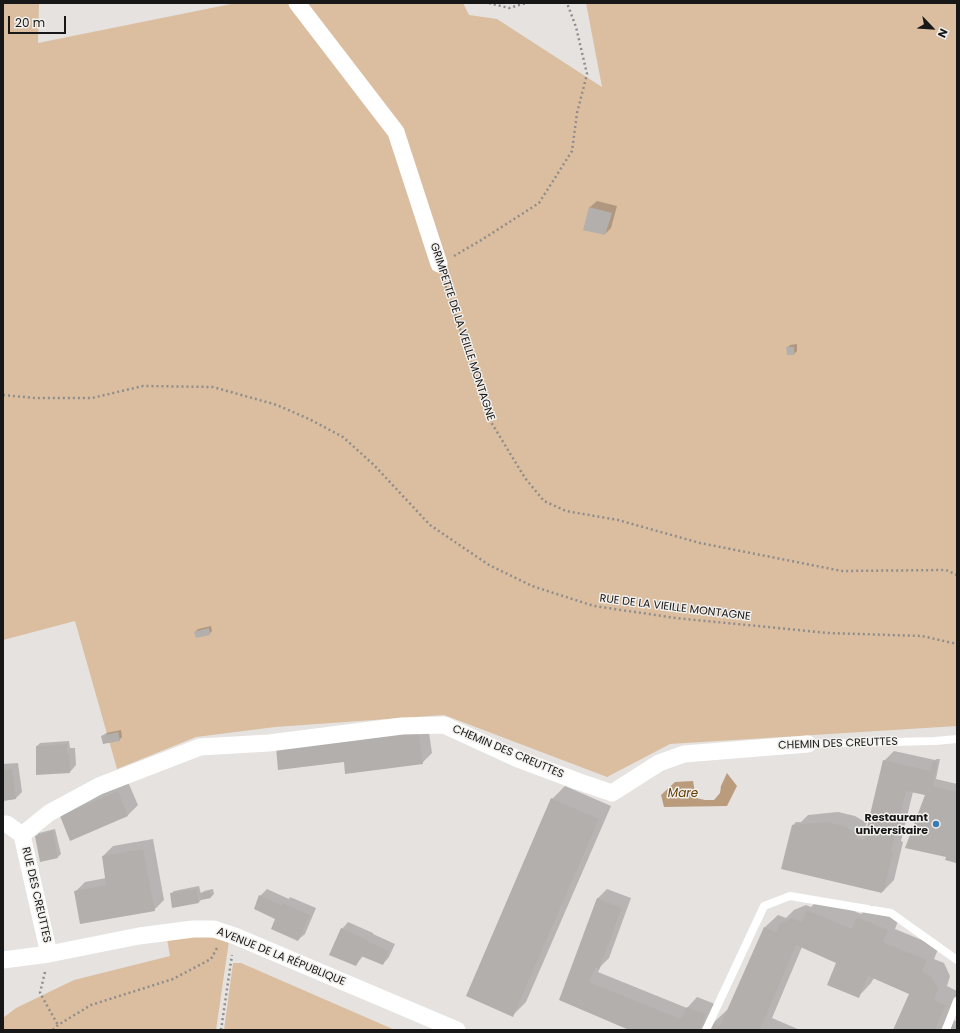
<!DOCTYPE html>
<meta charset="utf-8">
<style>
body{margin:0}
#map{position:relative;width:960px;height:1033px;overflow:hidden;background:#e5e2e0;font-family:Poppins,sans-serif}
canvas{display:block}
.frame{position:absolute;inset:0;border:4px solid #181717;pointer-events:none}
.north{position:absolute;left:912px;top:8px;width:40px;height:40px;-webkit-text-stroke:3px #f2f0ed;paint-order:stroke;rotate:115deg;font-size:11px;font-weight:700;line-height:16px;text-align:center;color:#181717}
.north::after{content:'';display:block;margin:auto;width:14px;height:18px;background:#181717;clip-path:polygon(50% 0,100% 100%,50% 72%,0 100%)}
.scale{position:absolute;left:8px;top:16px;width:58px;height:18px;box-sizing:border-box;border:2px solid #181717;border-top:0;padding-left:5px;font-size:12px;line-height:14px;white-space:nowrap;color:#181717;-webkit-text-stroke:3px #f2f0ed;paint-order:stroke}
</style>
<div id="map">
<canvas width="960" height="1033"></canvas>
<div class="frame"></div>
<div class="north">N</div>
<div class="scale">20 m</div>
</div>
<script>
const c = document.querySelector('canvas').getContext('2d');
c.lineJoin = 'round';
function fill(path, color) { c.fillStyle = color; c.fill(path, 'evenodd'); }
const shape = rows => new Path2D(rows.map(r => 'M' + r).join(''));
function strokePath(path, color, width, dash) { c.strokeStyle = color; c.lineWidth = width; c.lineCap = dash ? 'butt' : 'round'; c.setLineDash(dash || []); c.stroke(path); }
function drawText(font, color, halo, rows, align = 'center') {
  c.font = font + ' Poppins,sans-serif'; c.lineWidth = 3; c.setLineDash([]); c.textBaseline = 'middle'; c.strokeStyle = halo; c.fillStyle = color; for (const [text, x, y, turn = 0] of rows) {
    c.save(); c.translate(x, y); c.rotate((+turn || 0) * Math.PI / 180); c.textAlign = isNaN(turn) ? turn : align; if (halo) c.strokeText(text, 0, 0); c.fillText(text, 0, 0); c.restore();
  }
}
fill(shape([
 [3,3,39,3,38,43,236,3,463,3,469,15,497,19,602,87,586,3,957,3,957,726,670,744,607,777,444,715,275,727,196,737,117,769,75,621,3,640],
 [204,936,229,941,216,1030,3,1030,3,1018,16,1008,74,980,170,956,167,939],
 [233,963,241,963,395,1030,224,1030]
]), '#dbbe9f');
fill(shape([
 [727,773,737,786,727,806,664,807,661,795,675,782,693,781,696,798,705,800,714,800,720,793,721,786]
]), '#ba9c7d');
fill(shape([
 [597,201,617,206,611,228,605,234,584,230,590,207],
 [797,344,797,351,794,354,787,348,790,345],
 [211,626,212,631,209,634,195,632,198,629],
 [427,719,432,753,422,763,346,773],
 [121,730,122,737,119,740,102,736,106,733],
 [69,741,70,748,75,748,76,765,70,772,37,774,37,746,40,743],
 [894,751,935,760,937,759,940,759,936,779,957,784,957,860,947,856,926,795,913,792,901,841,903,842,894,880,882,892,793,825,796,822,801,822,808,815,838,812,855,816,867,823,865,828,868,829,884,761],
 [18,763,22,792,15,799,3,800,3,764],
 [128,782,138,805,128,815,71,840,61,816,71,806],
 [565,786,611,806,526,1002,513,1015,552,799],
 [55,829,61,854,58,857,36,836,39,833],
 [153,839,164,900,154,910,75,892,85,882,106,878,103,856,113,846],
 [199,886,201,894,204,891,213,889,214,894,211,897,202,899,199,902,171,894,174,891],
 [267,889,289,899,290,897,316,908,305,934,298,940,277,918,260,896],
 [607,889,631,898,609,958,601,966,598,972,687,1008,697,997,715,1004,704,1030,632,1030,560,1000,597,899],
 [821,897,861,914,871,905,900,916,895,929,939,947,934,959,944,963,950,976,947,986,957,991,957,994,941,1030,894,1030,910,994,874,978,871,983,858,997,838,962,802,947,772,1018,800,1030,711,1030,713,1023,727,1010,728,1011,764,928,778,915,786,918,794,910,806,905,811,907],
 [348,922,373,933,373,934,395,944,389,957,383,964,363,956,356,965,342,929],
 [954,1020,957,1022,957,1030,952,1023]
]), '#0003');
fill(shape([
 [589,207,612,213,605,235,583,230],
 [786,347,794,347,794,355,787,355],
 [209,628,210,635,196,638,194,632],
 [418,729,423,764,345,774,344,762,278,770,276,747],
 [118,732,120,741,103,744,101,736],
 [67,744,67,754,69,754,70,773,36,775,36,746],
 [883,760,930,771,933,761,938,762,933,786,957,792,957,860,956,863,945,860,946,857,905,848,925,795,906,791,891,851,893,852,884,891,882,891,882,893,781,869,792,825,827,822,844,826,857,833,856,838,864,840],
 [12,769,16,799,3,801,3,770],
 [118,791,128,816,70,841,60,816],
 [551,798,599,819,513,1017,466,996],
 [53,831,58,858,40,862,35,836],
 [143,849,155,911,80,924,74,891,106,885,102,856],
 [196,889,199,903,172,908,170,893],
 [210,891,211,898,201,900,200,893],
 [259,895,282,905,283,903,310,915,298,941,271,929,275,919,254,909],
 [597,898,622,908,599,969,595,968,589,982,681,1019,687,1007,706,1014,699,1030,629,1030,559,1000],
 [807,910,852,929,857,917,888,930,883,942,927,960,922,972,931,976,938,989,934,1000,946,1005,935,1030,893,1030,909,994,868,976,859,998,827,985,836,963,796,945,760,1030,710,1030,713,1023,720,1026,764,927,776,932,780,923,792,918,802,922],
 [341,928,368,940,367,941,389,951,383,965,361,956,356,966,329,955],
 [951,1023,957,1026,957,1030,947,1030]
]), '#b2afad');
strokePath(shape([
 [489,3,509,8,526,3],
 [454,256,483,239,539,203,572,151,577,113,587,74,576,27,567,3],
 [444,281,491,422,525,478,544,501,566,511,618,520,700,543,842,571,946,570,957,575],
 [3,395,35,398,92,398,143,386,213,387,277,405,309,419,343,437,374,465,430,525,489,565,532,586,594,606,676,618,828,633,922,636,957,644],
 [45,972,40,993,58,1025],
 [53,1030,58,1025,91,1005,173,979,211,959,217,948],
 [221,1030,232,955]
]), '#8f8d8c', 2.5, [2, 3]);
strokePath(shape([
 [808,744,935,741,957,739],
 [706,1030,764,906,790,896,891,913,957,960],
 [946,1030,957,1001]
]), '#fff', 8);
strokePath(shape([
 [297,3,396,132,439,264],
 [3,824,7,824,22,835,49,954],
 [22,835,49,813,99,786,200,747,269,743,402,726,444,725,518,759,577,781,612,793,659,763,684,754,808,744],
 [3,960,49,954,139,936,193,929,214,929,235,936,457,1030]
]), '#fff', 17);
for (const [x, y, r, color] of [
 [936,824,4,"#387db2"]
]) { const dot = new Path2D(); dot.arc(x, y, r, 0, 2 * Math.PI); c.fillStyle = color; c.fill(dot); strokePath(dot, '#f2f0ed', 1.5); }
drawText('11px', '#181717', '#f2f0ed', [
 ["GRIMPETTE DE LA VEILLE MONTAGNE",462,332,72],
 ["RUE DE LA VIEILLE MONTAGNE",675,608,7],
 ["CHEMIN DES CREUTTES",838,744,-2],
 ["CHEMIN DES CREUTTES",508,752,23],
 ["RUE DES CREUTTES",36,895,77],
 ["AVENUE DE LA RÉPUBLIQUE",281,957,22]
]);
drawText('bold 11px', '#181717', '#f2f0ed', [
 ["Restaurant",928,818],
 ["universitaire",928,831]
], 'right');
drawText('italic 12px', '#643d03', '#f2f0ed', [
 ["Mare",683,794]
]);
</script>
